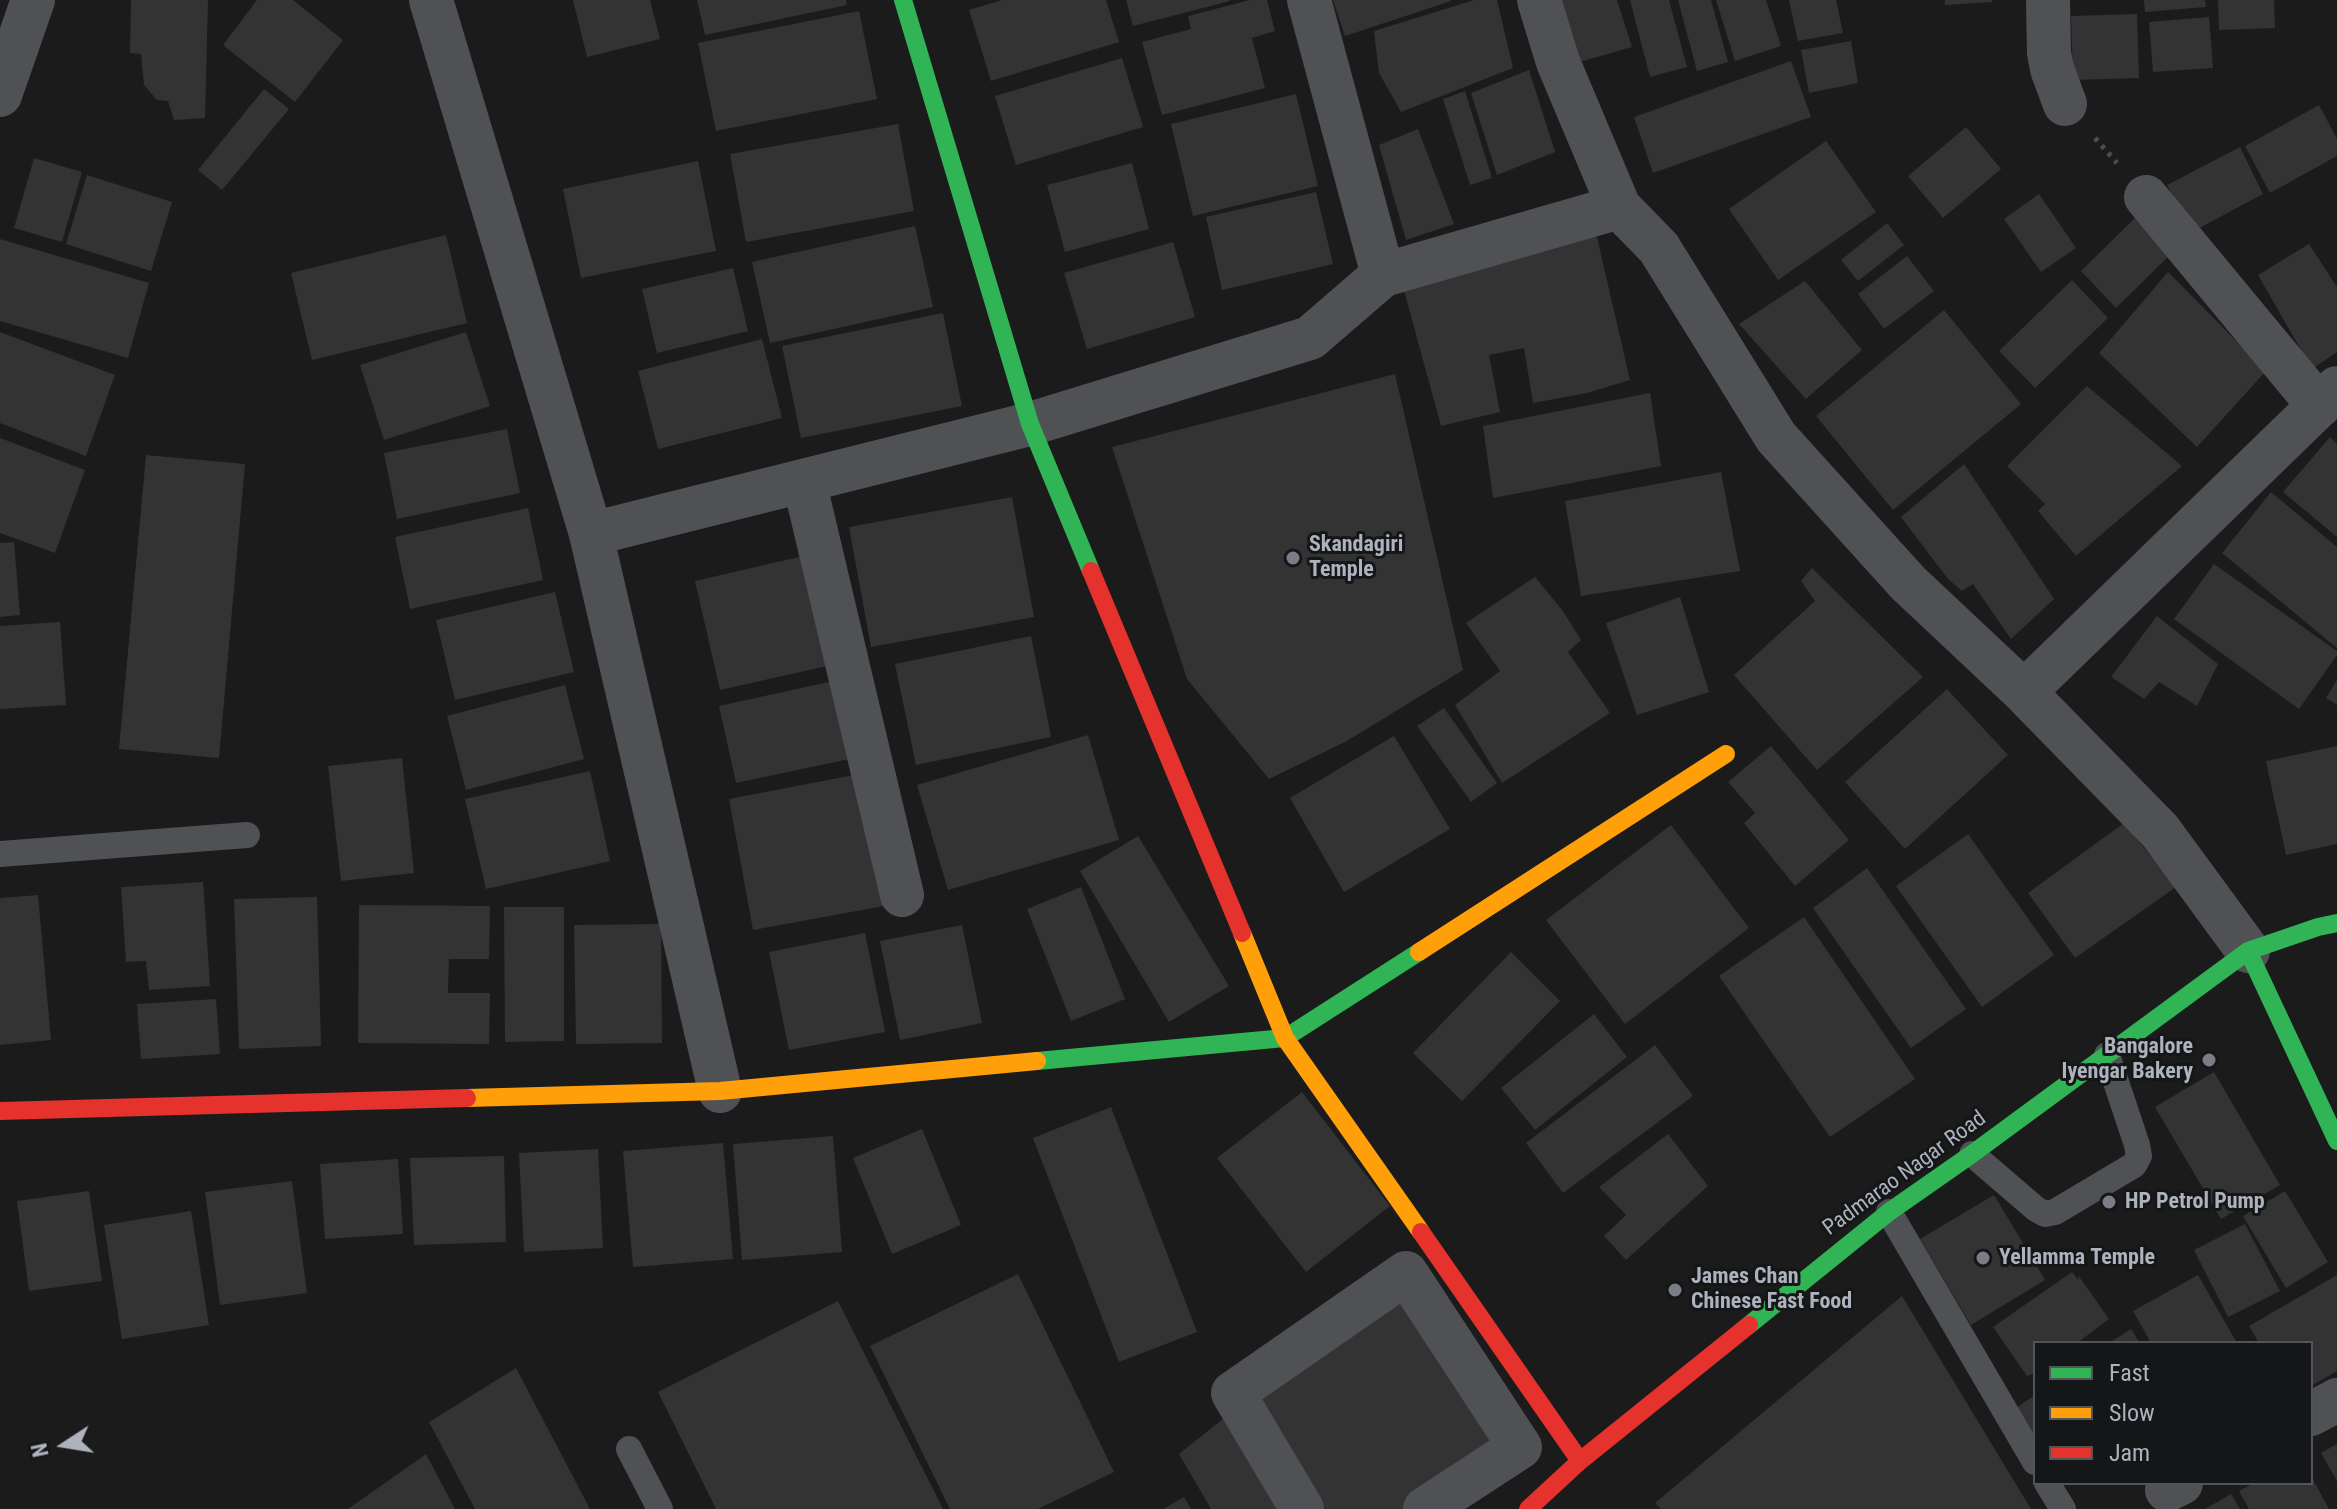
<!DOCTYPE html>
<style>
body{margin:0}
#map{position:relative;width:2337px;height:1509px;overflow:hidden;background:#1b1b1c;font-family:"Roboto Condensed",sans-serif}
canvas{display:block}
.legend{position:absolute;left:2033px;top:1341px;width:280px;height:144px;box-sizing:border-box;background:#151618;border:2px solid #52545a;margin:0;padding:10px 14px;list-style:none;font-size:24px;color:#adb2bd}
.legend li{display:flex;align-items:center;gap:16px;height:40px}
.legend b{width:40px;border:2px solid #52545a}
.north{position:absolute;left:24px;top:1405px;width:80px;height:80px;-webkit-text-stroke:6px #151618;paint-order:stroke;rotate:258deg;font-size:22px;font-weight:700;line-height:32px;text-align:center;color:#adb2bd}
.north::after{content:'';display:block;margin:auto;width:28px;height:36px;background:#adb2bd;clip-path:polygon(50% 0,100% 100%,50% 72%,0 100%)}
</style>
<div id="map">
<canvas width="2337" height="1509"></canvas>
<ul class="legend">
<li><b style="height:10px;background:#30b455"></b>Fast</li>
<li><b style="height:10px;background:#ff9f0a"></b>Slow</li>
<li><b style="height:10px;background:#e5322d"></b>Jam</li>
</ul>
<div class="north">N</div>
</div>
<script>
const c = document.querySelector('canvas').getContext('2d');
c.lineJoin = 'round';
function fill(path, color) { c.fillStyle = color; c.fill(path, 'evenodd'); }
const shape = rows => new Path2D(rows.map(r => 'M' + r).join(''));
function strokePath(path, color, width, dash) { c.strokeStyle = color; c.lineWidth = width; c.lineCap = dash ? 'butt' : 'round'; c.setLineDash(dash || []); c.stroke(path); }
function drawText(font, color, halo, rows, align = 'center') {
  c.font = font + ' "Roboto Condensed",sans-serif'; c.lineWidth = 6; c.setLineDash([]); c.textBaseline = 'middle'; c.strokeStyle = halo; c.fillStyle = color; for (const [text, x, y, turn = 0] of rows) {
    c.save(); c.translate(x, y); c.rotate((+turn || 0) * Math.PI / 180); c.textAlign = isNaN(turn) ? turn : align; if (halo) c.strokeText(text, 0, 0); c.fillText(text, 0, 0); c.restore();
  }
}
fill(shape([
 [131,0,208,0,205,118,174,120,168,101,157,100,144,85,141,54,130,53],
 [257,0,293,0,343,40,295,102,223,45],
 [573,0,650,0,660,39,587,57],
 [697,0,846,0,847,5,705,35],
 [1002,0,1106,0,1119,42,991,81,969,10],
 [1126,0,1230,0,1230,1,1133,26],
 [1250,0,1267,0,1275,31,1252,38,1265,88,1162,115,1142,42,1191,29,1188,16],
 [1333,0,1451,0,1451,1,1345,36],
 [1474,0,1497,0,1513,68,1401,112,1379,73,1374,31],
 [1558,0,1617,0,1632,47,1576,63],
 [1630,0,1669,0,1687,67,1650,77],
 [1678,0,1711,0,1728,62,1697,71],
 [1716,0,1766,0,1781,46,1735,61],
 [1789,0,1836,0,1843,33,1798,41],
 [1945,0,1992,0,1992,2,1945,5],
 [2144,0,2205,0,2206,7,2145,12],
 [2218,0,2274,0,2275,28,2219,30],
 [859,11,877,99,716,131,698,43],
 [2137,14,2139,78,2073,80,2071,16],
 [2209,17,2213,68,2153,72,2149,22],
 [1851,41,1858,83,1809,93,1801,50],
 [1122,58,1143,127,1016,165,995,96],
 [1791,61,1811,117,1653,173,1634,117],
 [1529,70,1555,152,1497,175,1471,93],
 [264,89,289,109,222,190,198,170],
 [1465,91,1492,178,1470,185,1443,99],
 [1296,94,1318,186,1193,216,1171,124],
 [2319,105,2337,139,2337,156,2270,193,2245,146],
 [898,124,914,211,746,242,730,154],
 [1966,127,2001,169,1943,218,1908,176],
 [1418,129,1454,224,1406,240,1379,145],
 [1826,141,1876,212,1778,280,1729,209],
 [2240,147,2263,194,2192,232,2167,185],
 [34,158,82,172,62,242,14,228],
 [698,161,716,251,581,278,563,189],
 [1132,163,1149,229,1065,252,1047,185],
 [87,175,172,202,151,271,66,244],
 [1316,192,1333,264,1222,290,1206,217],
 [2039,194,2076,248,2041,272,2004,219],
 [2140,213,2175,250,2116,308,2081,271],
 [1887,223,1904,245,1858,281,1841,260],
 [915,226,933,307,770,343,752,262],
 [1596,233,1630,380,1587,393,1533,403,1524,348,1489,355,1500,412,1441,426,1403,287],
 [446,235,467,323,312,360,291,273],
 [0,239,149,283,128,358,0,321],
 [1173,242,1195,317,1087,349,1064,273],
 [2309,244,2337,287,2337,352,2312,369,2258,275],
 [1907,256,1934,291,1884,329,1858,294],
 [733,268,748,331,657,353,642,289],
 [2168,272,2266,371,2197,447,2099,353],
 [2072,280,2108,318,2035,388,1999,351],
 [1805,281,1862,350,1806,399,1739,324],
 [1944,310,2021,404,1893,510,1816,416],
 [943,313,962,406,801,438,782,346],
 [0,332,115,375,86,456,0,423],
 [466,332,490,406,384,440,360,365],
 [762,339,782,418,658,449,638,371],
 [1395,374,1463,670,1347,741,1269,779,1187,679,1112,447],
 [2087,386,2182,466,2076,556,2038,511,2045,504,2007,466],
 [1650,393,1661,466,1493,498,1483,426],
 [507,429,520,493,397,519,384,453],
 [2330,437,2337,444,2337,537,2283,492],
 [0,438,85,470,55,553,0,533],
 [146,455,245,464,219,758,119,749],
 [1964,464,2054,599,2011,639,1973,584,1962,591,1948,579,1901,517],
 [1721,472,1740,571,1581,596,1565,501],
 [2271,492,2337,547,2337,648,2222,553],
 [1012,497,1034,617,871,647,849,527],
 [528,508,543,580,410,609,395,537],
 [14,542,20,615,0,617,0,543],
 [812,554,836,664,720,690,695,581],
 [2214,564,2337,651,2337,655,2299,709,2174,619],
 [1812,568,1923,677,1817,770,1734,675,1815,601,1801,581],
 [1535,577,1563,611,1581,640,1568,652,1610,713,1502,783,1455,705,1500,671,1466,623],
 [555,592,574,672,455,700,436,620],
 [1680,597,1709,692,1637,715,1606,623],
 [2157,616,2218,664,2197,706,2159,682,2144,699,2111,677],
 [60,622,66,705,0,709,0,626],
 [1031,636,1051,737,916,765,895,664],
 [842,679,859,757,736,783,719,706],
 [2337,680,2337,705,2326,698],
 [565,685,584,759,466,790,447,716],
 [1947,689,2008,755,1905,849,1845,782],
 [1444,708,1497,783,1471,802,1417,726],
 [1088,735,1119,840,948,890,917,785],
 [1394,736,1450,829,1344,892,1290,798],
 [1771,746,1849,840,1795,886,1744,823,1755,813,1728,782],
 [2337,746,2337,844,2286,855,2266,761],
 [402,758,414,873,341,881,328,766],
 [590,771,610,861,486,889,465,799],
 [859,774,884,906,753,930,729,799],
 [2124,823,2176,887,2075,958,2028,893],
 [1671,825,1749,928,1625,1024,1546,920],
 [1968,834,2054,955,1982,1007,1896,886],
 [1138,836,1229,986,1169,1022,1080,871],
 [1867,868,1966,1009,1911,1048,1813,908],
 [203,882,210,986,149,990,146,961,126,962,121,887],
 [1081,887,1125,999,1071,1021,1027,909],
 [38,895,51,1040,0,1045,0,898],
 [317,897,321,1046,239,1049,234,899],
 [359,905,490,906,489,959,449,959,448,993,490,993,489,1044,358,1043],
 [504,907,564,907,564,1041,505,1042],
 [1804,917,1915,1079,1830,1137,1719,976],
 [661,924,662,1043,576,1044,574,925],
 [962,925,982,1023,900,1040,880,941],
 [865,933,885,1032,789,1050,769,952],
 [1511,952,1560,1001,1462,1101,1413,1053],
 [216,999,220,1054,141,1059,137,1004],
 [1594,1014,1627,1057,1535,1130,1501,1088],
 [1655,1045,1693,1096,1563,1193,1526,1143],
 [2214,1072,2280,1185,2221,1219,2155,1107],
 [1302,1092,1390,1206,1306,1272,1217,1158],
 [1111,1107,1197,1332,1119,1362,1033,1138],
 [922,1129,961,1225,892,1254,853,1158],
 [1668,1134,1708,1186,1626,1260,1604,1236,1626,1215,1599,1187],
 [833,1136,842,1252,742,1260,733,1144],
 [723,1143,733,1259,633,1267,623,1151],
 [598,1149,603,1248,524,1252,519,1153],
 [504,1156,506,1242,414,1245,410,1158],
 [398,1159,403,1234,325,1239,320,1164],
 [292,1181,307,1293,220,1305,205,1192],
 [89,1191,102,1281,29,1291,17,1201],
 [2285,1191,2328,1262,2286,1288,2243,1216],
 [1994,1195,2045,1280,1971,1325,1920,1239],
 [191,1211,209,1325,122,1339,104,1225],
 [2245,1224,2280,1291,2228,1317,2194,1250],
 [2072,1272,2079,1281,2078,1275,2109,1319,2077,1343,2035,1343,2035,1373,2027,1376,1993,1327],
 [1018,1274,1114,1472,1038,1509,950,1509,870,1346],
 [2198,1275,2237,1343,2151,1343,2133,1311],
 [2337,1275,2337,1371,2311,1386,2311,1343,2259,1343,2249,1326],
 [1404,1283,1509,1440,1407,1509,1325,1509,1245,1392],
 [1902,1296,2031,1509,1661,1509,1655,1503],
 [838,1301,943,1509,716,1509,658,1392],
 [2131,1329,2140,1343,2109,1343],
 [516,1368,590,1509,475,1509,429,1422],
 [2035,1395,2035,1437,2016,1408],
 [1234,1410,1293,1509,1211,1509,1179,1454],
 [2337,1444,2337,1481,2321,1453],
 [426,1454,455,1509,348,1509],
 [2311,1476,2329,1509,2249,1509,2239,1491,2254,1483,2311,1483],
 [2231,1494,2240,1509,2205,1509],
 [1184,1497,1191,1509,1163,1509]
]), '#333334');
strokePath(shape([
 [2095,138,2117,163]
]), '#4b4d4f', 5, [4, 6]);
strokePath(shape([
 [0,854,247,835],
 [1972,1154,2036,1209,2045,1214,2055,1212,2134,1165,2139,1156,2137,1145,2107,1055],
 [1889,1212,2035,1462],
 [629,1449,660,1509],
 [2047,1483,2063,1509]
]), '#4f5155', 26);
strokePath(shape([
 [431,0,591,534,720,1091],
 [1309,0,1383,275],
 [1539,0,1558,62,1619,207,1659,248,1776,437,1908,583,2024,692,2160,831,2248,951],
 [2048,0,2049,53,2052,69,2065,104],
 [0,95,33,0],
 [2146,197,2319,406],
 [804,481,902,895],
 [591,534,1030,424,1310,338,1383,275,1619,207],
 [2024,692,2337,388],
 [2311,1414,2337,1400],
 [2167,1490,2181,1483],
 [1302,1509,1233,1393,1406,1273,1520,1447,1425,1509]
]), '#4f5155', 44);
strokePath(shape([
 [903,0,1030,424,1091,571],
 [2248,951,2337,1141],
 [1037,1061,1285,1038,1419,952],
 [1749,1325,1889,1212,1972,1154,2248,951,2318,927,2337,923]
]), '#30b455', 18);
strokePath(shape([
 [1242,933,1285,1038,1421,1232],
 [1419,952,1726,754],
 [467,1098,720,1091,1037,1061]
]), '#ff9f0a', 18);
strokePath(shape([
 [1091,571,1242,933],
 [0,1111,467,1098],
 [1421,1232,1580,1461],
 [1528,1509,1580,1461,1749,1325]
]), '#e5322d', 18);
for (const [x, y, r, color] of [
 [1293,558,8,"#7a7d85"],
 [2209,1060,8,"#7a7d85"],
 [2109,1202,8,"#7a7d85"],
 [1983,1258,8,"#7a7d85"],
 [1675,1290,8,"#7a7d85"]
]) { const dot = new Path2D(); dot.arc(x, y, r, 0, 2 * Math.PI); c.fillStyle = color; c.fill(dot); strokePath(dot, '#151618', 3); }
drawText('bold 22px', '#adb2bd', '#151618', [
 ["Skandagiri",1309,545],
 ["Temple",1309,570],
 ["Bangalore",2193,1047,"right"],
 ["Iyengar Bakery",2193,1072,"right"],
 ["HP Petrol Pump",2125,1202],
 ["Yellamma Temple",1999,1258],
 ["James Chan",1691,1277],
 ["Chinese Fast Food",1691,1302]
], 'left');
drawText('22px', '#adb2bd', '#151618', [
 ["Padmarao Nagar Road",1905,1174,-36]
]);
</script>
